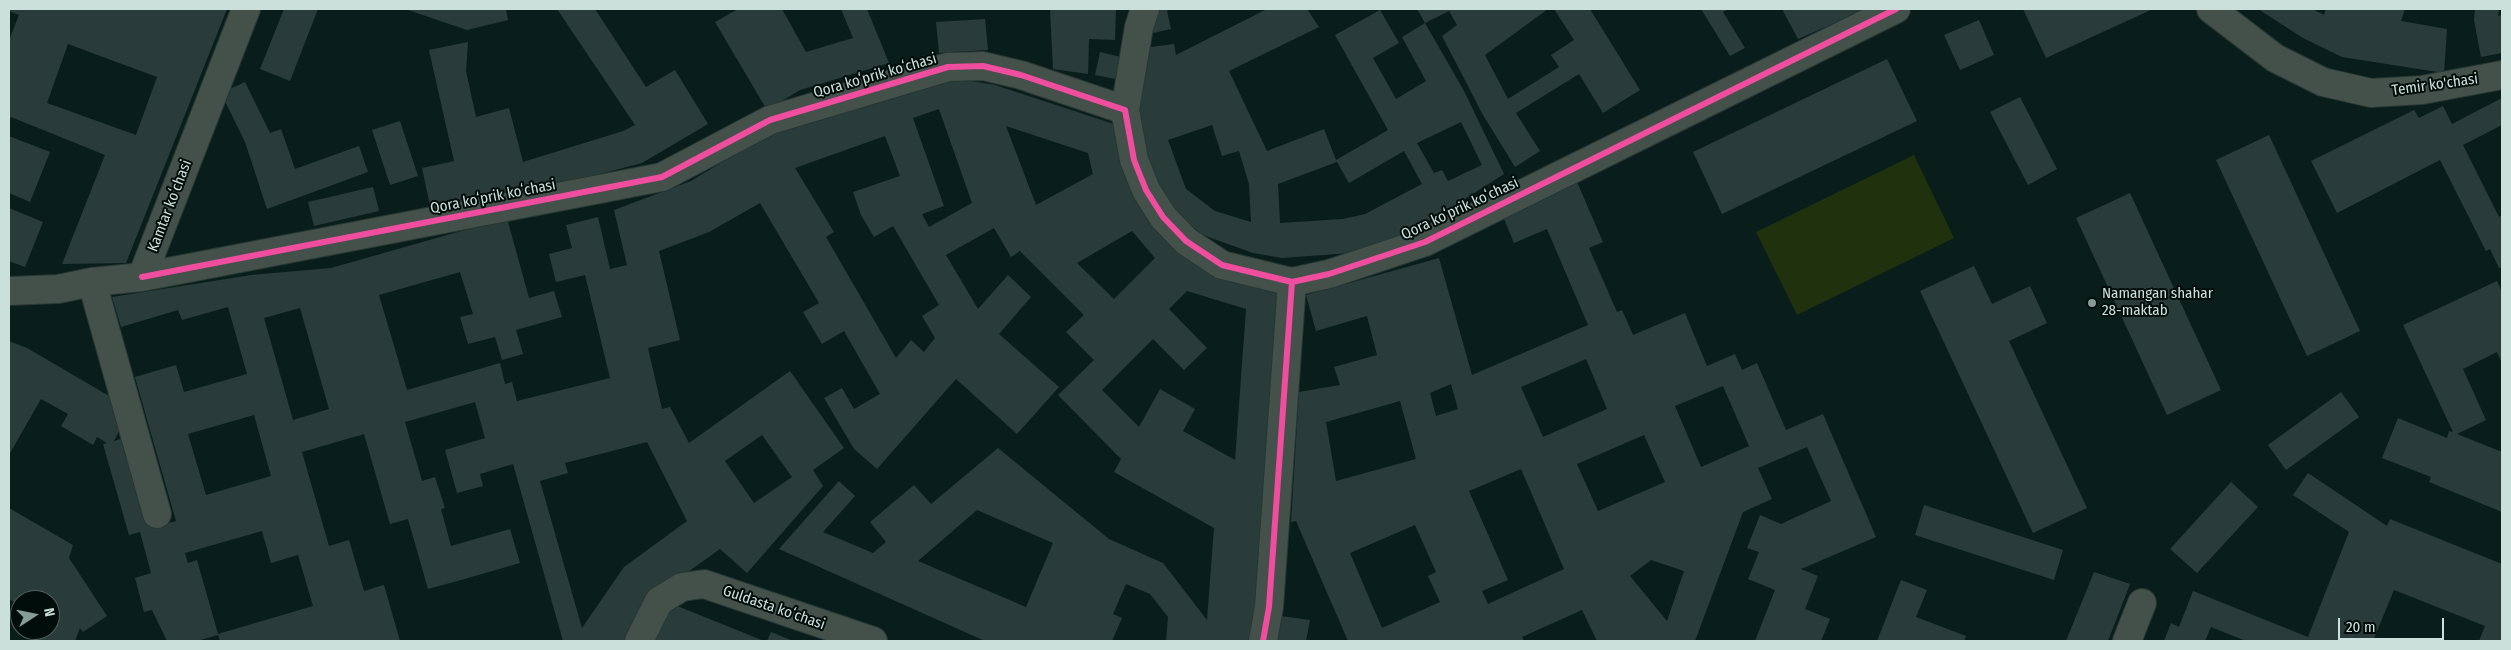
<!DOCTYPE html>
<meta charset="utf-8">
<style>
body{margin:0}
#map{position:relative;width:2511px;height:650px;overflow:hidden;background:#091e1a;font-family:"Fira Sans Condensed",sans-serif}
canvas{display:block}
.frame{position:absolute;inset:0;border:10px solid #cbe0da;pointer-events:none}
.north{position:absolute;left:10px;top:590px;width:50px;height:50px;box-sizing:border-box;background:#010d0a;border:1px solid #52615d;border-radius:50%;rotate:79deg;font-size:14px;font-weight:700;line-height:20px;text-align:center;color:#cbe0da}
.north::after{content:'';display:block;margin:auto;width:18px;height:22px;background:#879c97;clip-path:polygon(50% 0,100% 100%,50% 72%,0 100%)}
.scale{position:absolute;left:2338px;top:618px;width:106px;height:22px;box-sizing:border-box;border:2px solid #cbe0da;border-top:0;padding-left:6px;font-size:15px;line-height:18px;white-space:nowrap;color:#cbe0da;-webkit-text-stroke:4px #010d0a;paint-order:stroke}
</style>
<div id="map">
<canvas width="2511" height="650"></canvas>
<div class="frame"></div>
<div class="north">N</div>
<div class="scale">20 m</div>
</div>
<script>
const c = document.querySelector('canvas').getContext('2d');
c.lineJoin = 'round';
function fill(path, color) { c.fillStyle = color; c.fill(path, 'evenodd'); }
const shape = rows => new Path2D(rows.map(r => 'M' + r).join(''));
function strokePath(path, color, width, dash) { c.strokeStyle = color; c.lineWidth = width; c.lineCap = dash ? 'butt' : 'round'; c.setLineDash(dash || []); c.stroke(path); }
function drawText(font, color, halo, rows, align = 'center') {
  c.font = font + ' "Fira Sans Condensed",sans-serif'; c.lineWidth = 4; c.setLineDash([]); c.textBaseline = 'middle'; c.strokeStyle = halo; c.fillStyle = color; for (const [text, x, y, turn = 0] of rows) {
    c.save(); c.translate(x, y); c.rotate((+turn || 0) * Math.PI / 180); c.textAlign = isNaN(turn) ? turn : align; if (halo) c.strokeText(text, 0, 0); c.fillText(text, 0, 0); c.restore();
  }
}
fill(shape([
 [1914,155,1954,238,1797,315,1756,232]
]), '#1f310d');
fill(shape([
 [9,9,227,9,126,263,62,264,105,155,11,117,9,122,9,40,19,15,9,11],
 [68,44,157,77,136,135,47,103],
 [284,9,318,9,290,81,260,69],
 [405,9,506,9,508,20,467,30],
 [557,9,595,9,646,87,675,70,708,124,642,163,496,201,494,192,430,206,422,168,454,161,429,50,468,42,466,71,476,117,509,108,523,162,623,131,635,125],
 [738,9,782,9,806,52,853,38,841,9,867,9,889,63,800,90,767,110,715,22],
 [1050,9,1116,9,1115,40,1089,39,1088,74,1053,69],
 [1153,9,1170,9,1167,11,1171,29,1149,34],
 [1267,9,1307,9,1319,27,1229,71,1267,151,1324,129,1336,160,1388,130,1335,35,1380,10,1399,43,1373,58,1396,99,1426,81,1402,37,1425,23,1464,91,1504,174,1438,216,1378,247,1351,253,1282,258,1253,253,1203,235,1163,203,1137,151,1143,48,1174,44,1176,55],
 [1461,122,1482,165,1448,181,1442,170,1434,173,1417,143],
 [1212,125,1222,156,1239,151,1249,184,1251,222,1215,211,1186,189,1168,140],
 [1404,151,1422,184,1365,214,1343,219,1280,223,1278,184,1337,162,1349,183],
 [1417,9,1548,9,1485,55,1508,99,1559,67,1551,55,1574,40,1554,9,1590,9,1640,90,1603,113,1579,74,1516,113,1540,151,1515,167,1483,115,1442,36,1457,25,1449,11,1425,23],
 [1701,9,1729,9,1723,12,1745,48,1730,56],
 [1782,9,1867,9,1798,39],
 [2023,9,2153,9,2046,58],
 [2258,9,2312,9,2324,15,2326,9,2405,9,2401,21,2447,29,2444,73,2342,57,2303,38],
 [2475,9,2499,9,2498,16,2502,15,2502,53,2481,57,2474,20],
 [985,19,988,50,939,53,936,22],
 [1979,20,1994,55,1960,70,1944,35],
 [1100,52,1125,58,1121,80,1095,75],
 [1887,59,1917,121,1722,214,1693,152],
 [954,78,995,85,1120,126,1178,238,1285,287,1259,641,1166,641,1168,617,1150,594,1126,584,1113,614,1122,618,1112,641,985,641,779,549,839,481,855,496,823,532,873,553,886,542,870,522,914,485,931,504,998,448,1109,539,1163,563,1207,620,1214,528,1114,472,1121,459,1058,395,1094,360,1066,332,1084,315,1020,251,1011,257,994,228,946,255,978,309,1008,275,1031,297,999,334,1059,387,1017,434,956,379,877,469,854,449,824,398,842,388,854,409,880,394,844,331,822,344,803,312,819,303,760,203,709,232,659,251,680,340,648,348,662,409,670,407,689,443,790,371,844,448,813,470,823,486,747,573,720,549,660,592,625,641,563,641,513,464,480,474,483,486,457,493,445,450,485,438,475,402,405,422,422,481,435,477,445,508,441,509,451,546,510,529,520,563,461,580,428,589,408,519,390,524,364,434,302,452,329,546,349,540,364,591,384,585,400,641,220,641,218,635,197,641,167,641,152,610,144,612,135,578,151,573,140,532,129,535,103,444,107,443,97,437,93,445,61,426,68,414,41,399,9,455,9,341,27,348,111,397,119,431,114,441,128,437,154,527,176,521,135,377,176,365,184,392,247,374,228,307,182,320,178,310,121,327,112,297,251,275,331,268,507,218,529,298,554,291,562,317,516,330,523,354,502,360,495,337,468,344,460,317,473,314,460,272,379,295,407,390,500,363,505,384,512,382,517,401,610,378,585,275,556,282,549,254,572,248,566,225,598,217,610,269,627,265,614,210,691,181,773,131],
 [939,109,972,203,929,227,922,214,944,206,913,118],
 [1006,126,1088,153,1093,174,1036,205],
 [885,136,900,176,853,192,861,215,874,237,893,226,939,305,922,316,935,338,924,352,911,340,896,358,826,237,834,232,795,168],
 [1132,231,1155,258,1114,299,1077,263],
 [1187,291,1246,309,1235,460,1183,431,1195,409,1160,389,1139,427,1102,390,1153,339,1184,370,1207,348,1169,309],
 [300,308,329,409,293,420,264,318],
 [254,415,271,476,206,495,188,434],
 [762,435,792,477,754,503,725,461],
 [647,442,687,521,624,567,582,628,540,481,568,473,565,463],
 [977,510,1053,543,1026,607,918,561],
 [262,531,271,563,298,555,313,606,218,634,197,560,188,563,185,553],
 [245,82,270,133,281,129,295,169,359,146,368,172,267,209,245,142,221,93],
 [2020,97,2057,169,2028,185,1990,112],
 [2502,98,2502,125,2463,145,2499,217,2502,215,2502,267,2499,268,2490,249,2486,251,2440,160,2337,213,2311,161,2414,110,2419,118,2443,106,2452,124],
 [400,121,418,176,390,185,372,130],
 [2269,135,2360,331,2307,356,2216,160],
 [9,136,50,152,30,202,9,193],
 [1577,182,1603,242,1589,248,1617,312,1622,310,1633,335,1685,313,1707,366,1735,354,1742,370,1757,363,1786,430,1823,414,1876,537,1801,569,1818,576,1805,609,1830,619,1821,641,1755,641,1775,590,1748,579,1759,552,1747,548,1760,515,1781,524,1831,501,1807,447,1758,468,1772,499,1743,512,1695,641,1597,641,1582,610,1522,637,1524,641,1348,641,1296,521,1291,522,1299,392,1340,385,1334,367,1377,355,1367,316,1316,331,1306,295,1439,258,1472,375,1588,325,1547,229,1514,243,1502,214],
 [1586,359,1607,409,1543,437,1521,387],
 [1451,384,1458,409,1436,416,1430,393],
 [1723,386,1749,446,1701,467,1675,406],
 [1400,401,1416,459,1336,481,1326,422],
 [1644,435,1665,482,1598,511,1577,464],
 [1521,469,1564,569,1488,604,1482,591,1508,580,1469,491],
 [1415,525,1436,572,1428,576,1440,602,1382,628,1350,553],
 [1651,560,1684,571,1667,621,1630,576],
 [373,187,379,211,314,226,308,202],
 [2130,193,2221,390,2167,415,2076,218],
 [9,208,43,222,25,267,9,261],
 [1974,266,1992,304,2030,286,2047,323,2009,341,2087,508,2033,533,1920,291],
 [2497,281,2502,292,2502,363,2497,352,2463,369,2486,420,2457,434,2502,452,2502,512,2429,482,2431,477,2382,458,2398,418,2447,438,2449,431,2453,432,2403,325],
 [2341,392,2359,417,2286,470,2268,445],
 [2308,473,2387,526,2390,519,2502,564,2502,641,2479,641,2485,626,2394,590,2373,641,2246,641,2211,627,2205,641,2164,641,2171,623,2179,627,2193,591,2308,637,2349,532,2293,495],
 [2231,482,2258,507,2197,573,2170,549],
 [1924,505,2063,550,2054,580,1915,535],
 [9,508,73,545,69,558,107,616,83,632,80,628,75,641,37,641,41,630,50,630,50,600,20,600,20,606,9,599],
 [2094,572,2130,584,2108,641,2066,641],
 [1901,580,1927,590,1916,617,1966,636,1964,641,1877,641],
 [665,601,764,641,649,641],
 [1281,616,1310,620,1306,641,1277,641],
 [771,632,793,641,767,641]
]), '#2a3c3a');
const minor = shape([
 [2211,9,2275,58,2323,82,2371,93,2422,90,2502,75],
 [1125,110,1139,27,1145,9],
 [142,277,662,177,770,120,948,67,983,66,1021,75,1125,110,1134,160,1146,190,1163,217,1186,241,1222,265,1292,282,1329,274,1425,242,1896,9],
 [92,282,157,514],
 [9,291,58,289,92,282,142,277,246,9],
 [639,641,659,601,682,587,704,584,873,641],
 [1263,641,1269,607,1292,282],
 [2127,641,2142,603]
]);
strokePath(minor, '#263734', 30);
strokePath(minor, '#44504a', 28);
strokePath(shape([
 [142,277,662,177,770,120,948,67,983,66,1021,75,1125,110,1134,160,1146,190,1163,217,1186,241,1222,265,1292,282,1329,274,1425,242,1896,9],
 [1263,641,1269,607,1292,282]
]), '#ef4d9e', 6);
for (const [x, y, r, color] of [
 [2092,303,5,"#879c97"]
]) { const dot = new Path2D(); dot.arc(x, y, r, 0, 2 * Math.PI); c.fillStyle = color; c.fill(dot); strokePath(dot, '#010d0a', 2); }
drawText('15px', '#cbe0da', '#010d0a', [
 ["Qora koʻprik koʻchasi",875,76,-16],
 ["Temir ko'chasi",2435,85,-8],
 ["Qora koʻprik koʻchasi",493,197,-11],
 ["Kamtar koʻchasi",170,206,-69],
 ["Qora koʻprik koʻchasi",1460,209,-25],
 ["Guldasta koʻchasi",774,608,19]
]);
drawText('15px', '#cbe0da', '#010d0a', [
 ["Namangan shahar",2102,294],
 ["28-maktab",2102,311]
], 'left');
</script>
